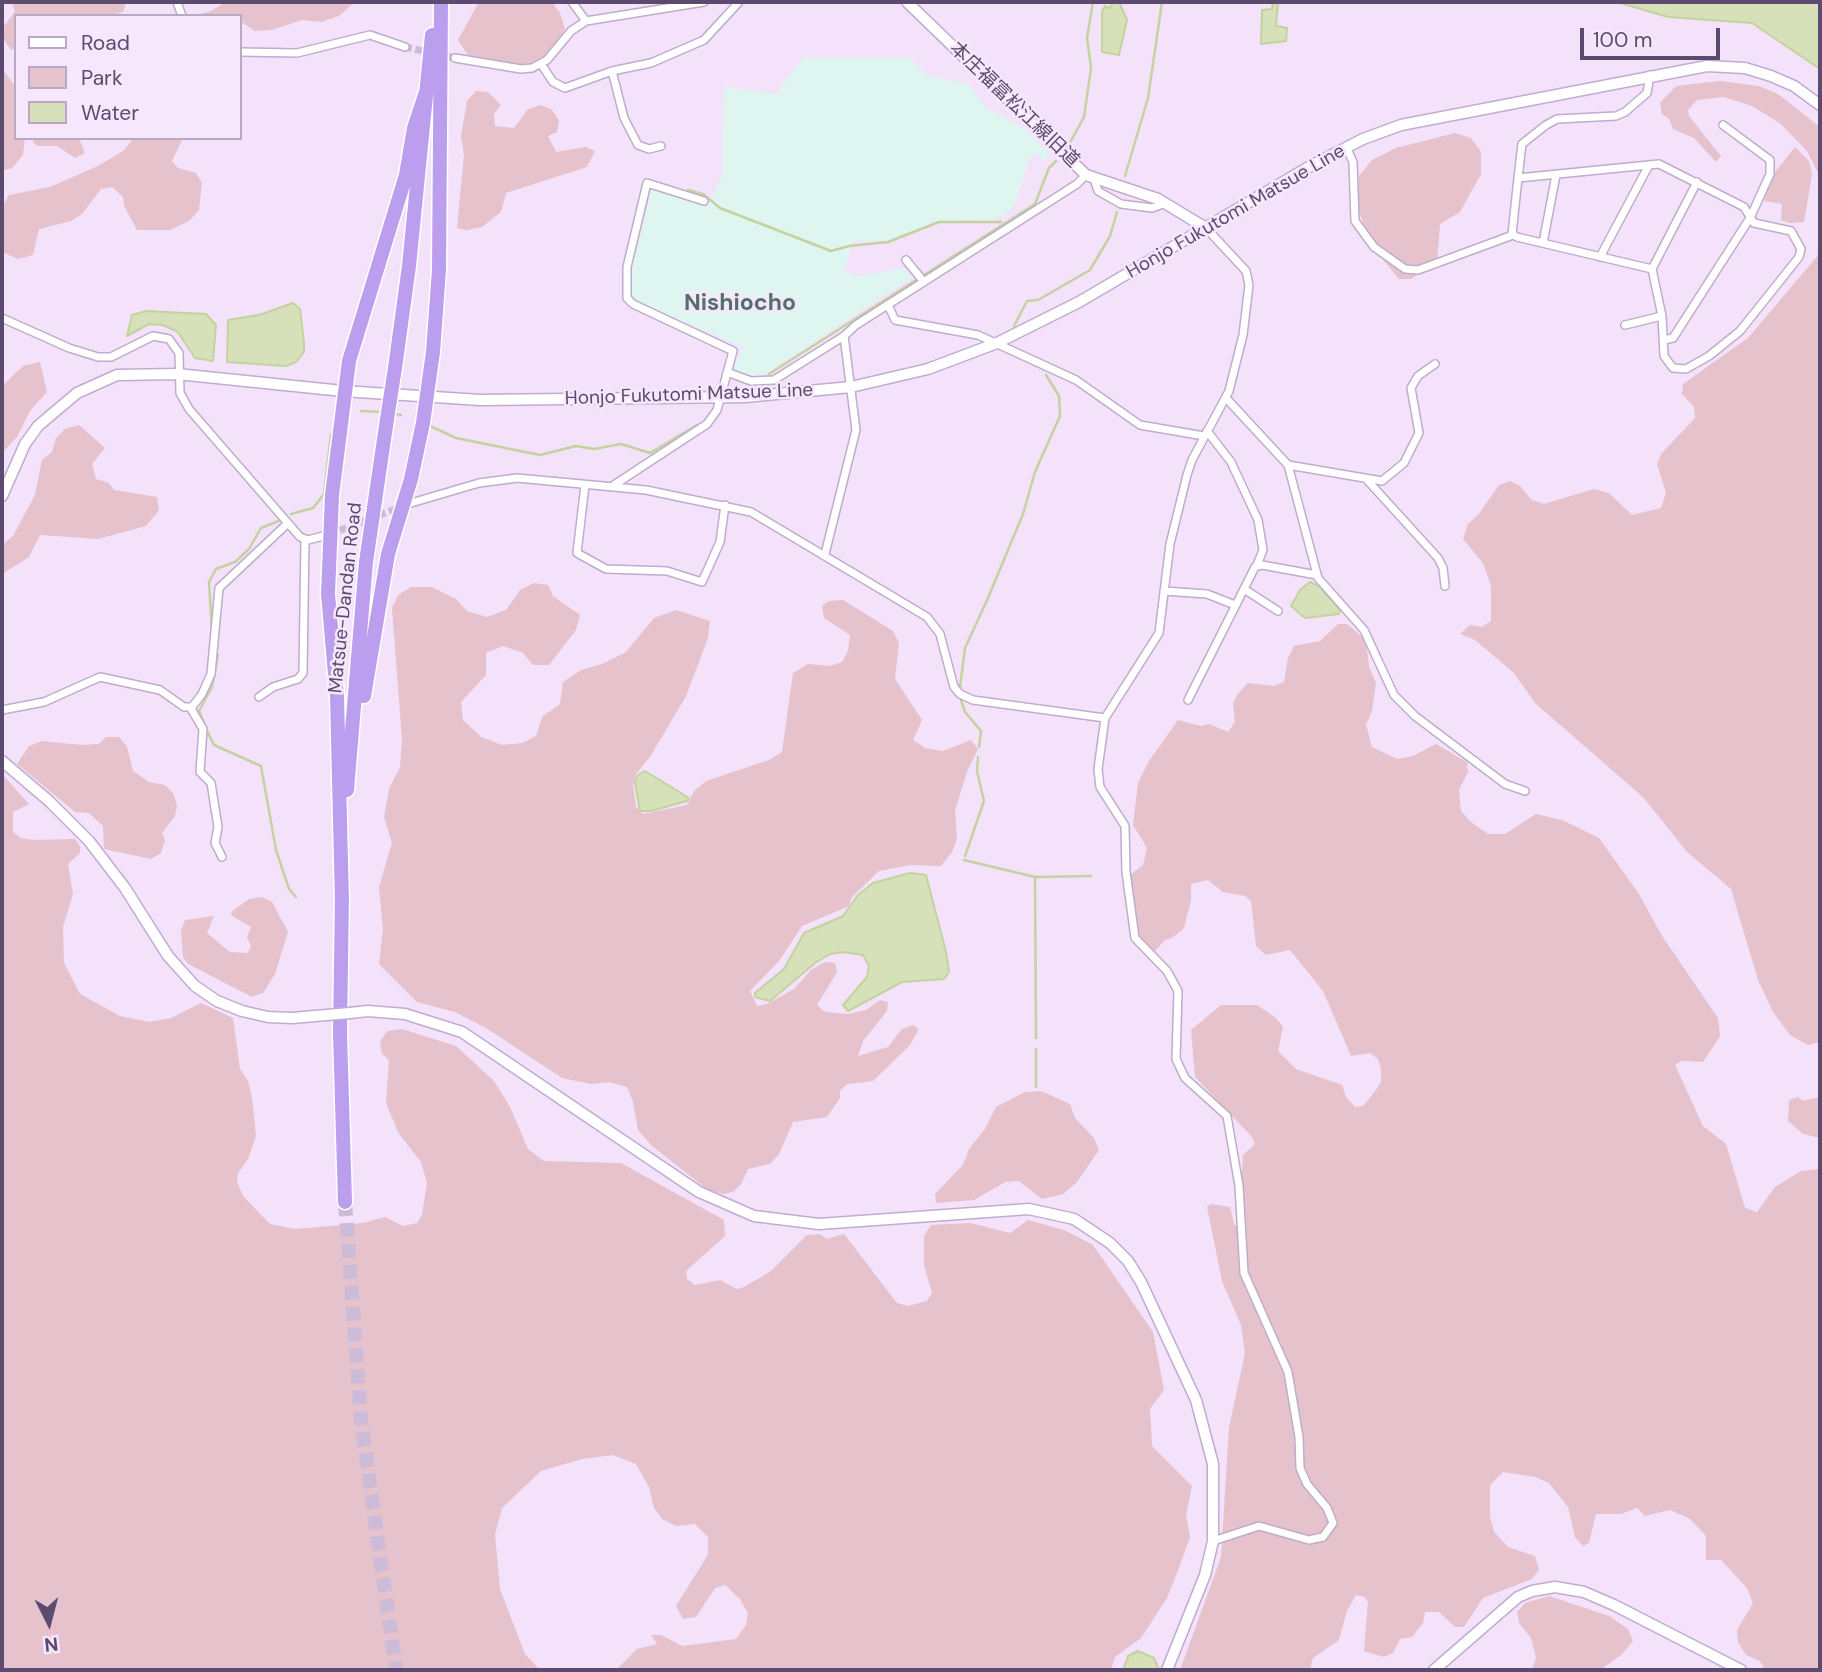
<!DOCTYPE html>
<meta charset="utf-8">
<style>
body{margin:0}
#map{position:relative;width:1822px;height:1672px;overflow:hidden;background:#f3e2fa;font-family:"DM Sans",sans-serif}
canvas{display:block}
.frame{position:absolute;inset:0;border:4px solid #5c4b6e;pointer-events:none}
.legend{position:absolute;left:14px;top:14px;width:228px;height:126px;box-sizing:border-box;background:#f7e7fd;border:2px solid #b9a9c4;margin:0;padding:9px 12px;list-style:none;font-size:21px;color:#5c4b6e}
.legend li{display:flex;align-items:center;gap:14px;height:35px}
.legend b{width:35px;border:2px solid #b9a9c4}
.north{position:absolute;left:14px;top:1588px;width:70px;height:70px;-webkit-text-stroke:5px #f7e7fd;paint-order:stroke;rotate:174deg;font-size:19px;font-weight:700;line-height:28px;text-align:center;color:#5c4b6e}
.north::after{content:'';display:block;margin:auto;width:24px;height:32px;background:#5c4b6e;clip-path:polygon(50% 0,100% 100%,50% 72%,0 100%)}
.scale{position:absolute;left:1580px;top:28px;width:140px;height:32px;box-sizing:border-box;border:4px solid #5c4b6e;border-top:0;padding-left:9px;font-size:21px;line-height:24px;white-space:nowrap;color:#5c4b6e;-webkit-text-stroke:5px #f7e7fd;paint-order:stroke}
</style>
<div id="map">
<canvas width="1822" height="1672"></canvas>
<div class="frame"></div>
<ul class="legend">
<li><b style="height:9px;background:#fff"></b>Road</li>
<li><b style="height:19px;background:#e5c2cc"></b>Park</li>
<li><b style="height:19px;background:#d6e1b9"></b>Water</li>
</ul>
<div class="north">N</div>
<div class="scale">100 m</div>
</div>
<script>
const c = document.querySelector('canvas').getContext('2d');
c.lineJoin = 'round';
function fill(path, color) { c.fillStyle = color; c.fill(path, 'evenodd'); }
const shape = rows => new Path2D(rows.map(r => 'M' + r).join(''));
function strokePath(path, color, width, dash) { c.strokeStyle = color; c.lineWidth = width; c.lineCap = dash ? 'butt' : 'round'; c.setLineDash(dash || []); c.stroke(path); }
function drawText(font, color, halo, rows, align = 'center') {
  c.font = font + ' "DM Sans","Noto Sans JP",sans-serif'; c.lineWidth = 5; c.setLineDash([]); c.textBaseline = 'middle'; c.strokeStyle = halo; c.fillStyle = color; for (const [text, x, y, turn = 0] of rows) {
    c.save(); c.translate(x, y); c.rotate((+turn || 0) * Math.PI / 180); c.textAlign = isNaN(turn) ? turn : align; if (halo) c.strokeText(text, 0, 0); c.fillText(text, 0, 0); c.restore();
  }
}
fill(shape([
 [908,57,929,76,970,84,984,107,1025,129,1050,155,1044,161,1036,153,1028,160,1018,197,1010,212,995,219,938,221,888,240,853,242,844,272,861,276,904,268,913,277,759,378,749,378,733,371,743,347,637,302,632,296,632,268,652,188,707,207,723,174,724,86,776,94,803,58]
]), '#dff6f0');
fill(shape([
 [12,2,126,2,123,12,110,16,16,16,16,48,11,50,4,40,4,26,15,12],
 [226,2,355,2,339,16,321,22,302,20,272,30,255,31,240,21,240,16,193,16,211,11],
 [479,2,552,2,560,13,565,29,549,54,523,66,468,55,458,40],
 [2,68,16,88,16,138,25,138,23,155,12,168,2,171],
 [1720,81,1759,86,1778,94,1820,127,1820,177,1807,151,1781,124,1752,106,1724,97,1697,100,1688,110,1689,116,1721,156,1716,162,1694,138,1673,129,1669,119,1662,114,1660,103,1676,86],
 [476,91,488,92,501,105,494,114,495,126,514,128,528,109,541,105,552,110,559,121,557,132,548,136,556,152,586,147,595,151,587,167,506,193,501,212,482,227,467,230,457,228,464,155,461,136,467,101],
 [1455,133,1471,138,1481,152,1481,174,1460,212,1440,224,1437,262,1411,279,1399,279,1371,245,1357,206,1359,176,1372,160,1396,148],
 [34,138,82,138,80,141,85,153,75,158,57,146,37,146,33,142],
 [134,138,183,138,172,161,178,168,196,173,202,183,199,210,189,221,170,230,137,230,124,206,123,197,112,187,101,189,82,214,71,221,39,229,33,255,18,259,2,252,2,207,9,195,50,187,98,166,123,151],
 [1795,147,1809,161,1812,174,1804,222,1790,223,1781,220,1782,204,1764,201,1772,176],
 [1820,253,1820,1042,1808,1045,1790,1035,1773,1012,1758,980,1731,889,1687,852,1643,797,1536,704,1513,672,1475,640,1460,634,1470,625,1482,627,1491,621,1491,586,1483,563,1463,539,1468,524,1478,515,1499,485,1510,481,1520,486,1532,500,1544,504,1594,489,1609,493,1632,515,1661,508,1666,493,1657,464,1661,454,1695,418,1694,407,1682,394,1683,384,1748,338],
 [40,362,47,392,30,411,17,437,2,453,2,386,23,366],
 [79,425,105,448,92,464,96,479,109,483,114,490,157,497,159,510,146,526,98,539,40,535,29,557,2,574,2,545,13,536,35,495,42,460,52,452,56,438,65,429],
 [534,583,548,585,553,596,580,615,576,630,549,665,533,665,523,653,503,646,486,653,486,675,461,702,463,720,481,737,502,745,522,743,536,736,542,717,560,704,563,682,581,670,602,664,626,652,654,618,676,610,710,621,708,638,686,696,650,757,636,774,633,785,636,807,643,814,687,805,694,791,706,781,769,760,782,752,793,673,808,664,830,666,842,662,848,651,850,635,824,618,822,606,829,601,843,600,893,631,899,643,895,679,922,720,913,740,925,748,943,751,971,740,978,749,967,772,955,810,957,839,952,852,941,866,911,865,879,871,852,897,849,906,802,926,779,961,750,991,757,1006,767,1004,794,989,811,970,825,962,835,963,837,972,817,1005,825,1012,848,1014,866,1010,880,1000,888,1002,887,1011,863,1041,858,1056,888,1047,902,1029,913,1025,918,1028,917,1033,909,1046,873,1081,847,1084,840,1091,840,1098,827,1117,793,1122,779,1154,770,1164,748,1169,741,1184,733,1192,723,1194,708,1190,652,1146,638,1130,633,1102,627,1087,609,1082,591,1084,562,1078,486,1028,455,1012,417,1002,379,964,383,929,379,887,392,843,384,817,389,789,400,767,402,740,392,608,398,595,411,587,432,587,456,599,467,611,487,617,506,610,520,590],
 [1338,624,1347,624,1366,640,1369,667,1376,683,1372,711,1366,725,1372,747,1397,759,1413,756,1436,744,1467,762,1468,772,1459,790,1461,811,1471,822,1488,834,1505,834,1536,814,1562,820,1599,838,1639,894,1662,936,1718,1018,1720,1036,1703,1062,1681,1061,1675,1065,1703,1126,1726,1144,1745,1208,1757,1212,1775,1187,1801,1171,1820,1169,1820,1668,1765,1670,1760,1661,1746,1655,1738,1642,1737,1630,1753,1603,1747,1588,1721,1560,1706,1560,1706,1536,1690,1519,1670,1510,1645,1516,1637,1508,1621,1514,1596,1514,1589,1543,1583,1546,1575,1537,1568,1507,1549,1483,1535,1477,1503,1472,1490,1485,1490,1517,1494,1532,1508,1547,1535,1556,1539,1570,1532,1579,1483,1598,1464,1627,1455,1627,1439,1612,1425,1612,1423,1623,1412,1637,1400,1639,1393,1653,1384,1657,1364,1651,1368,1602,1365,1597,1356,1595,1347,1611,1339,1640,1313,1658,1310,1670,1180,1670,1221,1557,1229,1427,1245,1353,1241,1325,1222,1281,1207,1207,1211,1204,1230,1207,1234,1224,1239,1229,1243,1155,1255,1144,1252,1137,1195,1077,1191,1030,1221,1005,1257,1005,1276,1018,1283,1027,1278,1051,1296,1069,1342,1085,1346,1097,1355,1107,1363,1106,1373,1094,1381,1082,1381,1069,1378,1059,1370,1053,1351,1056,1323,991,1290,950,1266,955,1256,946,1251,901,1245,896,1223,892,1208,880,1191,884,1191,900,1184,928,1172,938,1165,940,1154,952,1149,946,1139,935,1130,875,1143,865,1147,848,1133,825,1138,783,1149,761,1178,720,1201,726,1209,724,1228,732,1235,722,1233,704,1237,695,1248,683,1274,686,1284,682,1288,658,1294,646,1320,641],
 [106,737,119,737,127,747,133,771,149,782,165,785,173,793,177,805,175,816,162,833,165,840,161,853,151,859,104,849,103,826,89,813,75,812,17,764,29,746,42,741,82,745,99,744],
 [2,774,29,804,13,812,13,832,21,838,33,840,75,839,80,846,80,853,68,864,73,894,63,927,64,963,80,994,120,1016,149,1022,171,1018,201,1003,233,1018,240,1069,248,1081,252,1098,256,1136,248,1159,238,1173,237,1182,243,1196,270,1224,295,1229,363,1223,385,1217,403,1226,417,1223,422,1215,427,1183,421,1162,399,1134,386,1103,389,1060,382,1054,380,1042,387,1031,402,1029,456,1046,494,1081,510,1107,528,1149,544,1161,621,1163,724,1220,725,1236,686,1271,687,1279,695,1285,720,1280,737,1289,744,1287,771,1271,807,1235,820,1234,827,1239,844,1234,897,1303,908,1306,927,1301,932,1293,924,1265,924,1236,931,1225,970,1223,1010,1233,1028,1220,1064,1230,1093,1245,1153,1332,1164,1390,1150,1409,1152,1446,1192,1486,1186,1515,1190,1537,1179,1568,1167,1598,1141,1638,1115,1657,1111,1670,616,1670,637,1649,657,1644,651,1635,661,1635,682,1646,736,1639,746,1625,748,1613,740,1599,725,1585,715,1588,696,1617,683,1619,676,1606,708,1555,708,1537,695,1524,676,1526,662,1519,654,1508,649,1487,636,1464,613,1455,582,1459,541,1471,502,1508,495,1534,500,1589,525,1654,540,1670,2,1670],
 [262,897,272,902,288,932,275,974,263,993,252,997,188,964,183,957,181,931,185,920,214,916,207,933,230,952,248,953,251,946,247,937,251,927,232,916,231,912,249,899],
 [1041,1091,1070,1104,1075,1118,1094,1138,1099,1150,1077,1182,1063,1194,1042,1199,1019,1181,1005,1182,974,1200,936,1203,935,1194,963,1165,969,1149,985,1129,996,1107,1025,1092],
 [1798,1097,1803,1101,1820,1097,1820,1138,1803,1134,1788,1121,1789,1100],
 [1549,1596,1609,1616,1628,1629,1633,1641,1621,1655,1600,1670,1532,1670,1536,1658,1531,1638,1519,1623,1517,1612,1525,1603]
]), '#e5c2cc');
const water = shape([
 [1113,2,1119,2,1127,20,1119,55,1102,52,1102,12,1105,6,1110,8,1113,2],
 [1273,2,1278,2,1276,26,1287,28,1286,41,1261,44,1262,10,1272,9,1273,2],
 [1617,2,1820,2,1820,69,1752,23,1668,17,1617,2],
 [293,303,300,309,304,343,304,352,296,362,286,366,227,362,228,320,259,315,293,303],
 [146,311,206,314,216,325,213,361,195,358,178,332,163,325,149,324,127,336,132,315,146,311],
 [1310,582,1320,587,1340,610,1339,614,1305,618,1291,606,1300,590,1310,582],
 [645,771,689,798,687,801,651,811,640,811,635,782,638,775,645,771],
 [910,873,926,875,946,952,949,972,944,979,902,982,848,1011,843,1005,867,977,869,966,863,955,843,952,830,954,815,963,770,1001,755,997,755,993,784,969,804,933,843,916,858,895,873,883,910,873],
 [1138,1651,1154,1658,1159,1670,1123,1670,1128,1656,1138,1651]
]);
fill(water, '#d6e1b9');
strokePath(water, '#c4d2a0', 2);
strokePath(shape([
 [1066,150,1084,117,1091,68,1087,38,1093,2],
 [1125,176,1148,98,1162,2],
 [688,190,703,194,720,208,831,251,849,246,888,242,939,222,1001,222],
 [1014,326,1027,301,1038,300,1090,270,1110,236,1117,212],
 [769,374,1035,204,1049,168,1056,161],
 [361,411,382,412],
 [392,413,401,415],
 [430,426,456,438,540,455,576,446,594,449,621,444,650,453,697,425],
 [291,514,313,508,324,494,331,434],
 [212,631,209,582,216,569,235,562,249,549,261,528,281,520],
 [960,687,965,648,988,598,1023,514,1035,472,1060,416,1059,396,1046,375],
 [961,700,965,712,981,731,979,747],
 [204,723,199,711,212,687,218,655],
 [206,729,214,745,261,766,276,850,289,889,296,897],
 [965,856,984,801,977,771,978,757],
 [964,860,1035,877,1036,1038],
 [1035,877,1091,876],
 [1036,1049,1036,1087]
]), '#c4d2a0', 2.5);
strokePath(shape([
 [405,47,455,58],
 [330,534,401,507]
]), '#cdbcd7', 7, [7, 3.5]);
strokePath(shape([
 [345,1202,361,1420,396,1670]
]), '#cdbcd7', 14, [14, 7]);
const street = shape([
 [177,2,182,16],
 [572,2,586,21],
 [240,52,297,53,370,35,405,47],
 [455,58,521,69,532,68,547,60,571,31,586,21,704,2],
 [541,64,553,82,565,88,612,71,651,63,704,40,739,2],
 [612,71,624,118,638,145,649,149,661,146],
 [1346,147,1353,162,1355,221,1374,247,1405,269,1418,270,1513,235],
 [1659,164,1744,207,1754,223,1791,231,1801,249,1799,257,1740,331,1709,356,1686,369,1673,368,1664,356,1662,316,1652,269,1517,237,1512,234,1518,178,1659,164],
 [1518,178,1522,144,1546,125,1557,119,1616,116,1625,112,1647,93,1650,75],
 [1094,179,1098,191,1121,204,1152,208,1166,203],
 [1206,228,1246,271,1249,285,1243,335,1229,391,1192,460,1187,475,1170,544,1159,633,1105,718,1098,769,1100,787,1125,826,1126,872,1135,938,1167,971,1178,991,1176,1059,1185,1078,1227,1116,1239,1186,1244,1273,1288,1372,1299,1437,1300,1468,1307,1484,1327,1508,1333,1523,1323,1537,1309,1540,1259,1526,1213,1541],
 [1543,243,1556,175],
 [1600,257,1649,165],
 [906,260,924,282],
 [1652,269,1697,182],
 [888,305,895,320,978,335,1076,380,1140,425,1204,436],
 [2,318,69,348,98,357,111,357,153,336,169,339,179,353,180,393,189,409,300,537,308,540,323,536],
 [1625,325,1662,316],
 [1664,340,1673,338,1750,218,1770,174,1770,160,1723,125],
 [727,372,751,381,774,380,844,336],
 [1226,398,1288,465,1318,578,1364,630,1394,695,1415,716,1505,784,1525,791],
 [1207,431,1231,462,1258,520,1263,550,1257,565],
 [1288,465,1382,481,1404,463,1419,433,1411,388,1418,376,1435,364],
 [1368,481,1438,558,1443,568,1445,586],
 [585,485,577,553,606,569,667,571,702,582,720,542,725,505],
 [614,485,707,424,717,410,733,351,633,304,627,298,627,267,647,183,704,201],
 [411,503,479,483,517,478,646,490,751,512,927,617,940,634,954,687,960,694,973,700,1105,718],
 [825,554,856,430,844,336,856,325,1077,184,1086,175],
 [1244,589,1278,611],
 [1164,591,1207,594,1235,605],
 [259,697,273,687,298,679,303,673,305,539],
 [1188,700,1255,567,1262,565,1317,575],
 [190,707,203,729,200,772,211,783,218,827,215,843,222,857],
 [2,710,44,702,100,677,160,690,184,707,192,707,202,694,211,674,219,588,287,524]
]);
const secondary = shape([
 [907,2,1086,175,1158,199,1206,228],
 [2,496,25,444,38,426,77,393,117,375,177,374,343,391,480,400,745,397,851,387,928,369,997,343,1079,302,1307,168,1363,139,1401,125,1707,66,1745,68,1771,76,1794,86,1820,105],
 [2,761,49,801,89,841,125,888,168,956,195,986,217,1001,242,1011,268,1017,292,1018],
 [350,1013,368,1011,405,1014,462,1032,699,1192,754,1216,819,1224,1029,1209,1074,1219,1110,1243,1128,1261,1141,1282,1196,1400,1213,1464,1213,1541,1205,1575,1167,1670],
 [1434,1670,1518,1597,1532,1591,1555,1587,1584,1592,1614,1605,1741,1670]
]);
const highway = shape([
 [395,368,409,266,432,35],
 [364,696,388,554,411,479,423,423,433,352,439,270,441,2],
 [347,790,366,562,387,419],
 [342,894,340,1033,345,1202],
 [342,902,337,697,328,594,332,495,349,361,406,175,414,128,427,89]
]);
strokePath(street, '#beadcb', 10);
strokePath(secondary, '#c1acd0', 13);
strokePath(highway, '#fff', 17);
strokePath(street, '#fff', 7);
strokePath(secondary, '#fff', 10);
strokePath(highway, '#bc9eef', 14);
const secondaryBridge = shape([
 [292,1018,350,1013]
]);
const highwayBridge = shape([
 [387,419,395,368]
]);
strokePath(secondaryBridge, '#c1acd0', 13, []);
strokePath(highwayBridge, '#fff', 17, []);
strokePath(secondaryBridge, '#fff', 10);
strokePath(highwayBridge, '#bc9eef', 14);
drawText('19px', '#5c4b6e', '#f7e7fd', [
 ["本庄福富松江線旧道",1014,105,44],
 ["Honjo Fukutomi Matsue Line",1236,212,-30],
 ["Honjo Fukutomi Matsue Line",689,395,-2],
 ["Matsue-Dandan Road",346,598,-84]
]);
drawText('bold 23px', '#52716a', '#f7e7fd', [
 ["Nishiocho",740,304]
]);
</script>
